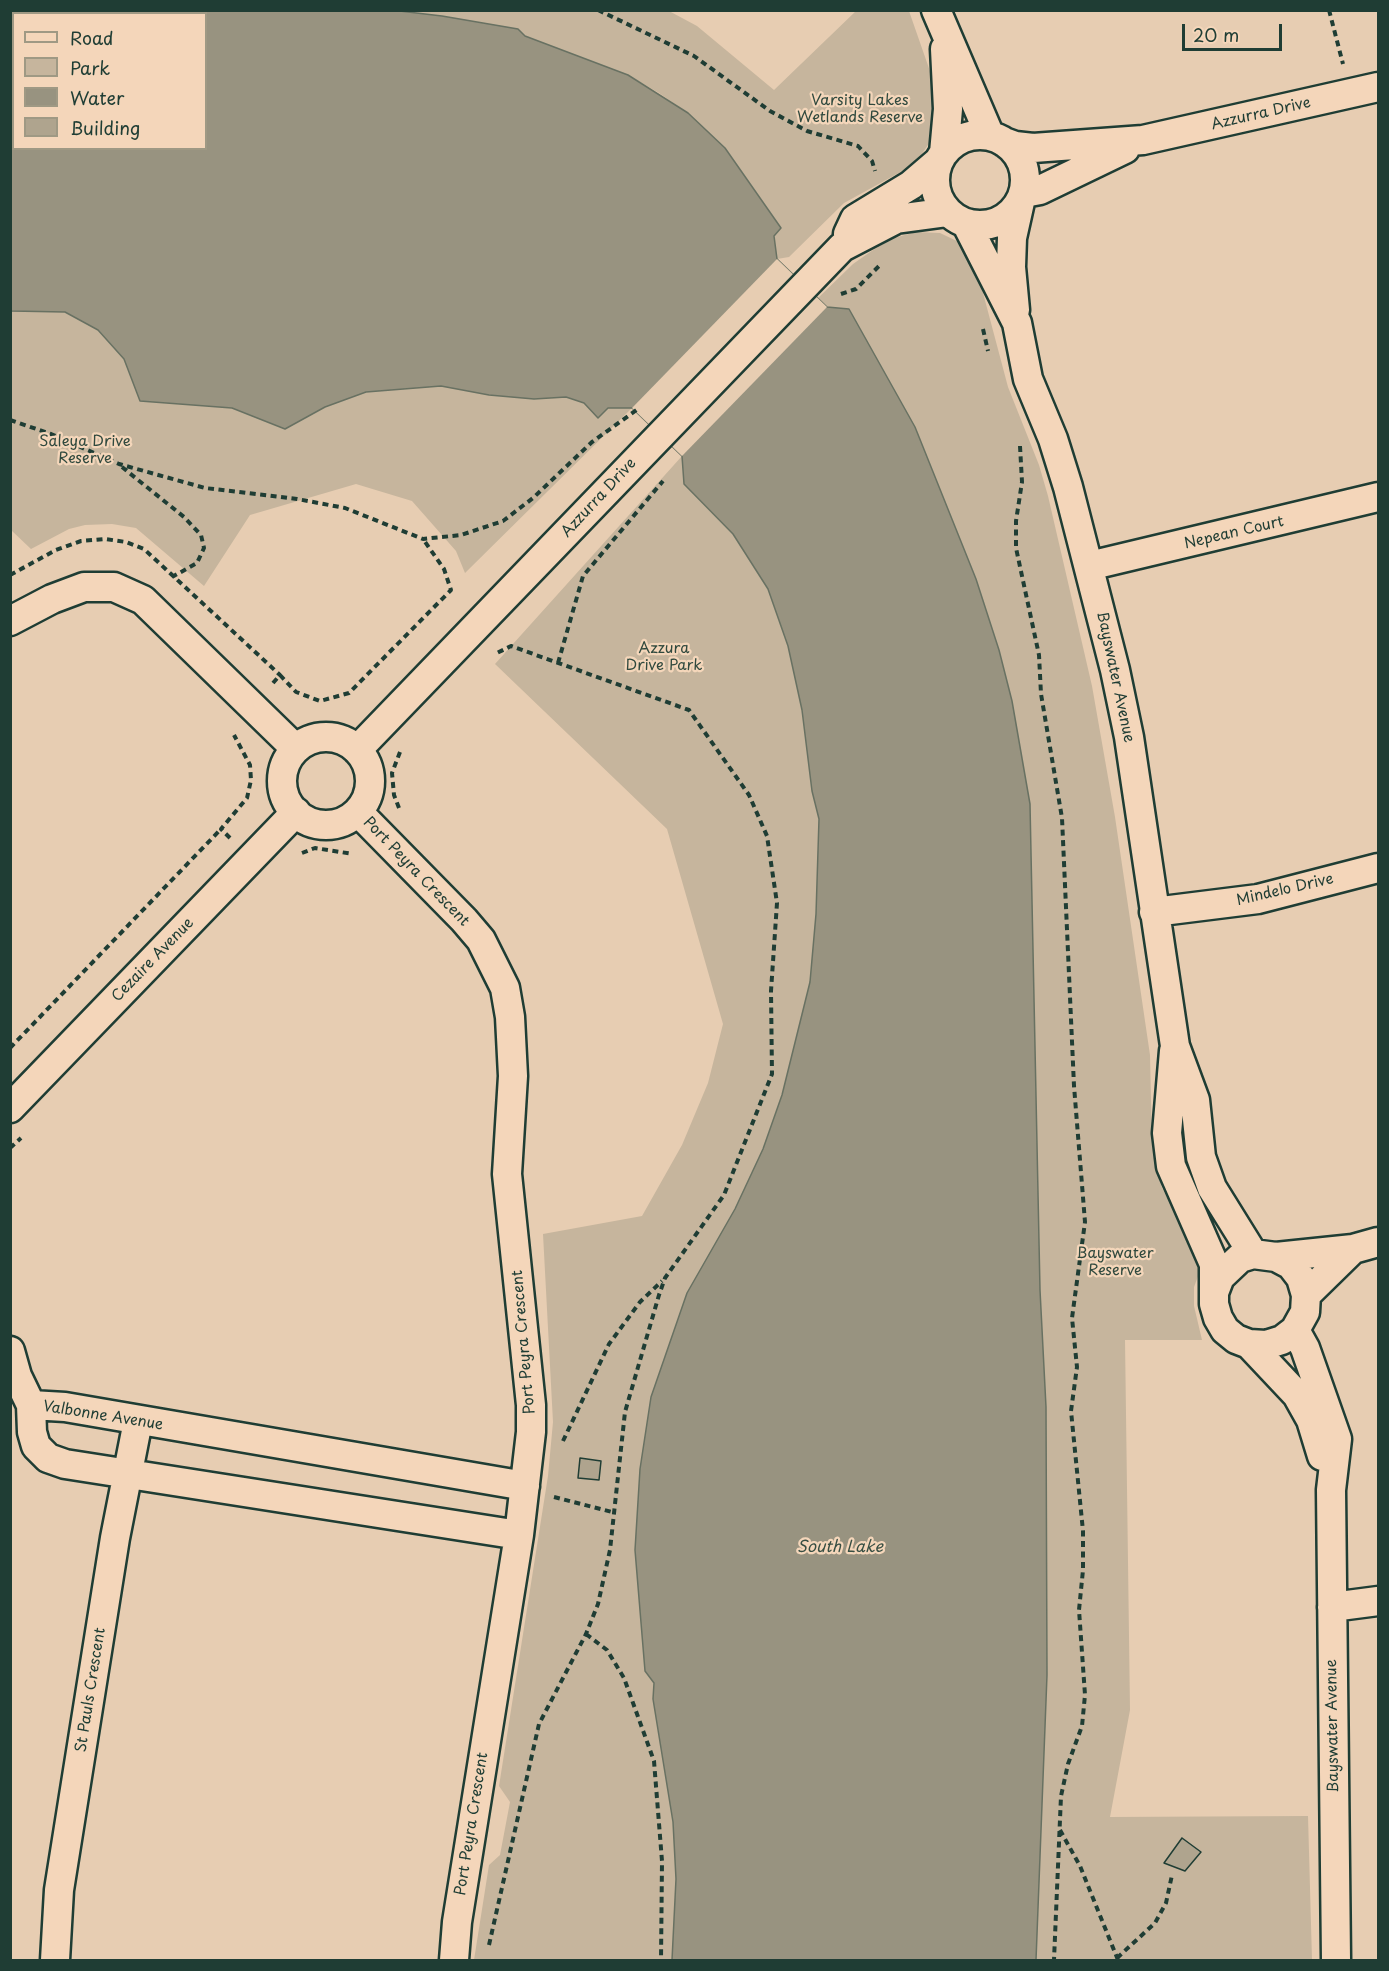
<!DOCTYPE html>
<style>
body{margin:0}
#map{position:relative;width:1389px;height:1971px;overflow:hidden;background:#e7cdb2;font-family:"Playpen Sans",sans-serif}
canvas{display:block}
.frame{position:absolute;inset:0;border:12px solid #1f3d34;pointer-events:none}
.legend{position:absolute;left:12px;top:12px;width:195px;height:138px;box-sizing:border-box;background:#f4d6ba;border:2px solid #9f9984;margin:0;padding:8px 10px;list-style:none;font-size:18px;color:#1f3d34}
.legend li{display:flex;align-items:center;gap:12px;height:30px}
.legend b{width:30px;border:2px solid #9f9984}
.scale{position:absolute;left:1182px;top:24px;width:100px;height:27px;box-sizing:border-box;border:3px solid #1f3d34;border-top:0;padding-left:8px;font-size:18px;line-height:21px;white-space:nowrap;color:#1f3d34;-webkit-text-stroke:4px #f4d6ba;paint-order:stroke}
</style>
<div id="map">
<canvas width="1389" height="1971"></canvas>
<div class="frame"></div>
<ul class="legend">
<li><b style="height:8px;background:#f4d6ba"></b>Road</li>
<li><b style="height:16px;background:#c6b59d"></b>Park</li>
<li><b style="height:16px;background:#989380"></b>Water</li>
<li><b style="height:16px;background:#afa48e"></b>Building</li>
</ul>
<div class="scale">20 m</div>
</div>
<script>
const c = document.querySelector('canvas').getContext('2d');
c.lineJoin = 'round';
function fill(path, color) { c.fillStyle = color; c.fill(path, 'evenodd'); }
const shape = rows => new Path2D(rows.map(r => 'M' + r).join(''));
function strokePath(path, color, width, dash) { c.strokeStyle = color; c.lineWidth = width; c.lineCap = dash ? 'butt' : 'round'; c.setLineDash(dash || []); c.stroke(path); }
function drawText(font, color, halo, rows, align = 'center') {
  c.font = font + ' "Playpen Sans",sans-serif'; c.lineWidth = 4.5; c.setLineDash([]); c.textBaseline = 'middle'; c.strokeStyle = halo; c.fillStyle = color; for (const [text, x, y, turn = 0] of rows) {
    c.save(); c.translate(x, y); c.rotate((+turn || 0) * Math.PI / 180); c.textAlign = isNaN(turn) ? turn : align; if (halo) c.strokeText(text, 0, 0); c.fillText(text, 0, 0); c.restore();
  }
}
fill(shape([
 [391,11,669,11,697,26,774,90,856,11,909,11,932,77,938,112,934,136,915,164,844,203,789,257,777,259,774,236,781,228,725,148,688,113,659,93,628,75,525,36,518,29,442,16],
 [916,232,940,233,961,243,974,259,1008,387,1039,465,1048,496,1092,686,1115,817,1150,1055,1152,1146,1162,1188,1198,1255,1200,1271,1194,1287,1194,1306,1202,1340,1125,1340,1130,1710,1110,1817,1308,1816,1312,1960,1036,1960,1047,1675,1046,1407,1040,1290,1030,804,1012,701,999,650,976,579,915,427,849,310,827,307,818,298,853,264,873,250,894,238],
 [17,309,65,312,98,330,124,359,140,401,232,408,285,429,325,407,366,392,441,386,489,395,534,399,566,397,608,408,632,408,465,573,456,551,412,501,356,484,250,515,204,586,136,528,112,524,85,525,69,529,31,549,11,530,10,311],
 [682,456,684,484,733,534,768,589,788,646,802,710,812,791,819,819,816,914,810,982,782,1095,763,1149,735,1209,640,1469,635,1550,645,1671,654,1683,653,1699,673,1822,676,1879,672,1960,474,1960,489,1865,500,1855,510,1802,499,1786,548,1476,553,1422,543,1234,642,1216,682,1145,708,1083,723,1024,667,829,495,664]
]), '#c6b59d');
const water = shape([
 [11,10,391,10,442,16,518,29,525,36,628,75,688,113,725,148,781,228,774,236,777,259,827,307,849,309,915,427,976,579,999,650,1012,701,1030,804,1040,1290,1046,1407,1047,1675,1036,1960,672,1960,676,1879,673,1822,653,1699,654,1683,645,1671,635,1550,640,1469,651,1397,687,1293,735,1209,763,1149,782,1095,810,982,816,914,819,819,812,791,802,710,788,646,768,589,733,534,684,484,682,456,632,408,608,408,598,418,584,403,566,397,534,399,489,395,441,386,366,392,325,407,285,429,232,408,140,401,124,359,98,330,65,312,11,311,11,10],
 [14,14,206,14,206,148,14,148,14,14]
]);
fill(water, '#989380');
strokePath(water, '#687162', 1.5);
fill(shape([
 [777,259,827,307,682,456,632,408]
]), '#e7cdb2');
const building = shape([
 [580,1458,601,1461,599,1480,578,1478,580,1458],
 [1182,1838,1201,1852,1185,1871,1164,1863,1182,1838]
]);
fill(building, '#afa48e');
strokePath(building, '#1f3d34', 1.5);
const minor = shape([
 [936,10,990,136],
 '935 180a45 45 0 1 1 90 0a45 45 0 1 1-90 0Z',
 [1004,142,1015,146,1033,148,1143,140,1378,87],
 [944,153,948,109,945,49],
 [1024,193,1040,190,1125,149],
 [966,223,1017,323,1028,379,1053,439,1068,487,1115,670,1129,737,1175,1046,1195,1100,1201,1157,1212,1188,1253,1254],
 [848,234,855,219,911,185,939,161],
 [1015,310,1011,267,1012,238,1020,202],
 [1089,566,1378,497],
 [10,621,52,599,84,587,114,587,143,600,296,749],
 '282 781a44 44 0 1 1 88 0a44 44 0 1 1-88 0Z',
 [357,750,842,247,896,219,948,212],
 [358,812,464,920,481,940,505,988,510,1017,513,1076,507,1174,531,1405,531,1432,519,1535,457,1922,454,1960],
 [1154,912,1258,899,1378,868],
 [1174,1051,1167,1133,1171,1166,1214,1264,1214,1304,1218,1318,1225,1330,1236,1339,1249,1344,1266,1345,1282,1340,1295,1330,1305,1312,1306,1295,1301,1278,1291,1265,1276,1257,1253,1254,1240,1258,1220,1277,1215,1290],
 [10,1108,296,812],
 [1276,1257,1353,1249,1378,1242],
 [1306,1295,1353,1249],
 [1295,1330,1305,1348,1337,1439,1331,1490,1336,1960],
 [1249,1344,1297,1395,1311,1420,1322,1456],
 [10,1351,17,1376,31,1405],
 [519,1535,65,1464,48,1458,36,1446,32,1432,31,1405,65,1407,525,1486],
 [1332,1607,1378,1601],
 [55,1960,59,1890,115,1538,138,1421]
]);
strokePath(minor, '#1f3d34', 33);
strokePath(shape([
 [598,10,694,56,770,111,807,131,858,146,872,161,875,171],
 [1329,10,1343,64],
 [841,294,856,289,880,265],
 [983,329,988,351],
 [10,420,51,434,119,464,205,488,297,499,345,508,423,539,461,535,503,521,533,498,592,442,638,409],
 [1020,446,1022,482,1016,521,1016,548,1039,655,1041,694,1062,818,1074,1086,1085,1222,1072,1318,1077,1367,1071,1411,1083,1531,1083,1570,1079,1610,1085,1695,1082,1726,1068,1764,1061,1796,1054,1960],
 [122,467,184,517,201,535,204,548,197,563,172,577],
 [10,575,56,550,81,541,105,539,126,542,144,549,280,675],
 [558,663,583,576,663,481],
 [273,683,280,675,296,692,320,701,349,693,451,590,444,569,423,539],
 [399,808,394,795,392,773,400,752],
 [230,838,221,829,247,798,251,780,250,765,234,735],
 [302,853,315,848,353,854],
 [10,1048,221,829],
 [10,1148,21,1138],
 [563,1441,609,1344,640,1302,662,1281],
 [554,1497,612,1512],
 [586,1634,607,1650,624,1678,654,1761,662,1861,661,1960],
 [1060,1830,1080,1866,1118,1960],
 [489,1945,539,1724,586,1634,598,1604,610,1550,625,1412,659,1295,665,1278,724,1195,772,1074,771,991,777,903,767,836,749,795,689,710,511,646,497,653],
 [1117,1958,1155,1923,1166,1903,1172,1875]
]), '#1f3d34', 4, [6, 4.5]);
strokePath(minor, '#f4d6ba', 28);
drawText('15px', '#30493e', '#f4d6ba', [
 ["Varsity Lakes",860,101],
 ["Wetlands Reserve",860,118],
 ["Saleya Drive",85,442],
 ["Reserve",85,459],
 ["Azzura",664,649],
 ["Drive Park",664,666],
 ["Bayswater",1115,1254],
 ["Reserve",1115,1271]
]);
drawText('15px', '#1f3d34', '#f4d6ba', [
 ["Azzurra Drive",1261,114,-13],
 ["Azzurra Drive",599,498,-47],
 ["Nepean Court",1234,533,-13],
 ["Bayswater Avenue",1115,677,78],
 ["Port Peyra Crescent",416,872,46],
 ["Mindelo Drive",1285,890,-13],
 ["Cezaire Avenue",153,960,-46],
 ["Port Peyra Crescent",524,1342,-95],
 ["Valbonne Avenue",103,1416,9],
 ["St Pauls Crescent",91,1690,-81],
 ["Bayswater Avenue",1333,1726,-91],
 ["Port Peyra Crescent",472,1824,-81]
]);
drawText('italic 16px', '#374e43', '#f4d6ba', [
 ["South Lake",840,1548]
]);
</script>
